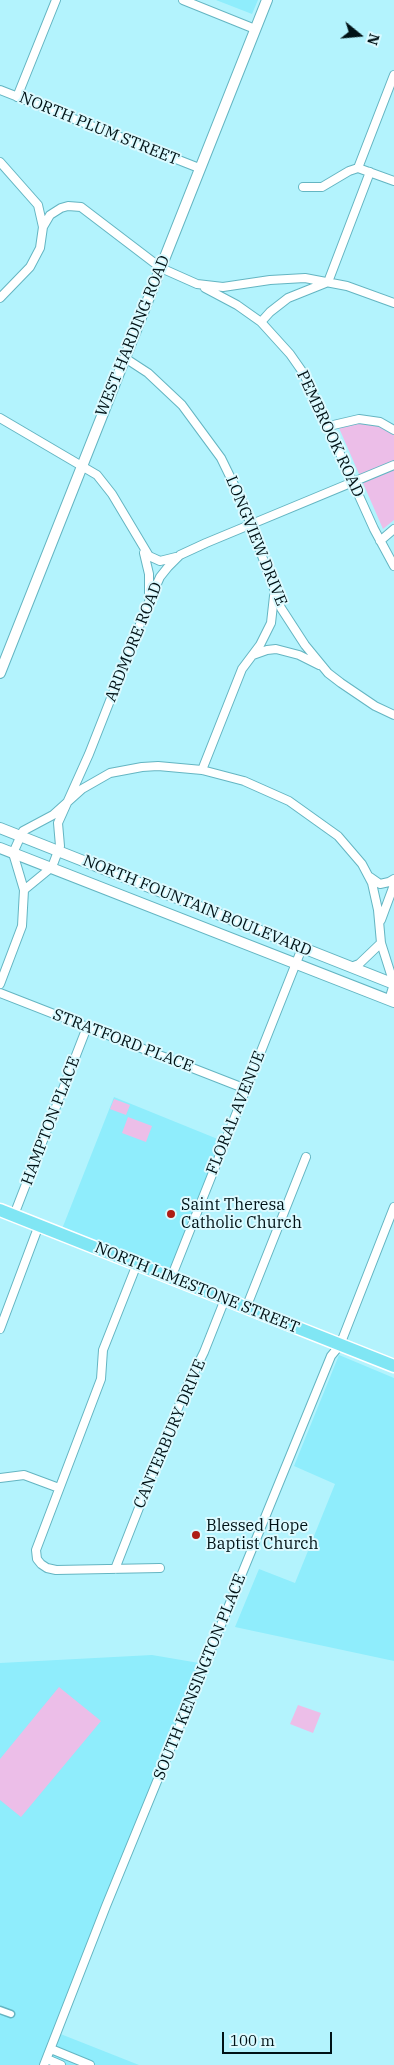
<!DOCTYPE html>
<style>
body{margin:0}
#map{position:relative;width:394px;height:2065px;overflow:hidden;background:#b3f3fd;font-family:"IBM Plex Serif",serif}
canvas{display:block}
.north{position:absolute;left:334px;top:10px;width:50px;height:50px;-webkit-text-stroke:4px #dbfaff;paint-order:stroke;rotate:107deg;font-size:14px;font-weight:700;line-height:20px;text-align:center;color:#001216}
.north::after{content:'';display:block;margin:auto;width:18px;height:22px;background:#001216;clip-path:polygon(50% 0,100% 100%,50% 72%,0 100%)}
.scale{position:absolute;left:222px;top:2032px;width:110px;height:22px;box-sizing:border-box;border:2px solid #001216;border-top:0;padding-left:6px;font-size:15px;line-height:18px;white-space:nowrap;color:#001216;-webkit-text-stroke:4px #dbfaff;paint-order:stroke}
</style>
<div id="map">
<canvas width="394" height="2065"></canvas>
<div class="north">N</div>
<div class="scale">100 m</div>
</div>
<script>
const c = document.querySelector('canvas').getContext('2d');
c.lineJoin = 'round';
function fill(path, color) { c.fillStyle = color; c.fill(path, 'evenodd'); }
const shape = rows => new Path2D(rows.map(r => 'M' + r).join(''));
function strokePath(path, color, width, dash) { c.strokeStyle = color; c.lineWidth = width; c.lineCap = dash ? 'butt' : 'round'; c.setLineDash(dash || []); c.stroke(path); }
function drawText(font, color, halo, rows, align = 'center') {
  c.font = font + ' "IBM Plex Serif",serif'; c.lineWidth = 4; c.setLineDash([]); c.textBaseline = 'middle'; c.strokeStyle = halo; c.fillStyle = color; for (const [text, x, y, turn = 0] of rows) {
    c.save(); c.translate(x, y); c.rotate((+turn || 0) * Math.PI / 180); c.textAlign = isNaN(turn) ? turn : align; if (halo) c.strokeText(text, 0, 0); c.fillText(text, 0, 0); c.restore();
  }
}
fill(shape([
 [216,0,258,0,252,14],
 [114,1097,225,1142,171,1278,60,1234],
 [339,1355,394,1378,394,1661,235,1627,259,1569,295,1583,335,1484,294,1466],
 [152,1655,205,1664,58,2033,139,2065,0,2065,0,1663]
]), '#8fedfc');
fill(shape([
 [355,422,368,422,386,427,394,434,394,520,383,529,339,428,345,424],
 [114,1099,130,1105,126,1115,110,1109],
 [128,1117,152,1126,146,1142,122,1133],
 [59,1687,101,1721,21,1817,0,1800,0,1759],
 [298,1705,321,1713,313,1733,290,1724]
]), '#ecbee8');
const pedestrian = shape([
 [0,2010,11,2014]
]);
const minor = shape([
 [183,0,255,29],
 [0,90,199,168],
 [17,97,56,0],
 [358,168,394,75],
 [303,187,322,187,349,171,358,168,394,181],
 [43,227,50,215,61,208,68,206,81,207,161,268,197,284,223,287,270,280,305,278,347,286,394,303],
 [205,288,237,305,261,322,290,354,304,374,374,529,394,566],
 [0,298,30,267,40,248,43,227,38,205,0,162],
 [261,322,270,312,288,298,328,282,370,172],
 [125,358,148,373,182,405,221,458,242,501,281,608,305,645,328,673,341,683,375,706,394,715],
 [0,418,97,475,112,494,149,556,160,561,176,557],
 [329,426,359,419,380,422,394,430],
 [380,541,394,529],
 [144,553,149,574,149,596],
 [253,655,267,650,276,649,299,655,319,665],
 [202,770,242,669,260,645,271,623,274,596],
 [370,877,380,884,389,882,394,879],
 [24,890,52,867,60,846,58,823,89,754,148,604,160,577,168,567,180,555,206,543,394,465],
 [381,920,394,885],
 [351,967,359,964,381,943],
 [0,984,22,926,24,890,13,853,23,831,53,815,82,789,110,773,142,767,158,766,202,770,244,781,289,801,338,836,362,864,372,883,378,910,381,943,394,984,389,1000],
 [0,993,246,1089],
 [14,1215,87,1027],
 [137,1264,103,1350,101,1379,36,1550,37,1559,41,1564,47,1568,56,1570,160,1568],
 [171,1278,302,948],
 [246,1308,306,1157],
 [0,1329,39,1225],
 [0,1478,24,1475,59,1488],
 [115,1569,184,1393,204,1352,225,1299],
 [51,2049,90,2065],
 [47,2059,61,2065],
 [44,2065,106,1906,331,1356,340,1345,394,1207]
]);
const tertiary = shape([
 [0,673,267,0],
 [0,828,394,984],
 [0,848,394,1002]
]);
const primary = shape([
 [0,1210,394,1366]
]);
strokePath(pedestrian, '#64b5c2', 9);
strokePath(minor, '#64b5c2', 10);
strokePath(tertiary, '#64b5c2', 12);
strokePath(primary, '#fff', 15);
strokePath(pedestrian, '#fff', 6);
strokePath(minor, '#fff', 8);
strokePath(tertiary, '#fff', 10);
strokePath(primary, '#80e6f4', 12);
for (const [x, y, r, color] of [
 [171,1214,5,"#ae1d15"],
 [196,1535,5,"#ae1d15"]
]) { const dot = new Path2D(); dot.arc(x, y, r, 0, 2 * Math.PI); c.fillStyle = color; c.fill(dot); strokePath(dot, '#dbfaff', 2); }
drawText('16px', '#001216', '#dbfaff', [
 ["NORTH PLUM STREET",99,129,22],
 ["WEST HARDING ROAD",133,336,-68],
 ["PEMBROOK ROAD",330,434,65],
 ["LONGVIEW DRIVE",256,541,68],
 ["ARDMORE ROAD",134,642,-68],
 ["NORTH FOUNTAIN BOULEVARD",197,906,22],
 ["STRATFORD PLACE",123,1041,21],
 ["FLORAL AVENUE",236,1113,-68],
 ["HAMPTON PLACE",51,1121,-69],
 ["NORTH LIMESTONE STREET",197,1288,22],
 ["CANTERBURY DRIVE",170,1434,-67],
 ["SOUTH KENSINGTON PLACE",200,1677,-68]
]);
drawText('16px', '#001216', '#dbfaff', [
 ["Saint Theresa",181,1205],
 ["Catholic Church",181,1223],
 ["Blessed Hope",206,1526],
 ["Baptist Church",206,1544]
], 'left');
</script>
